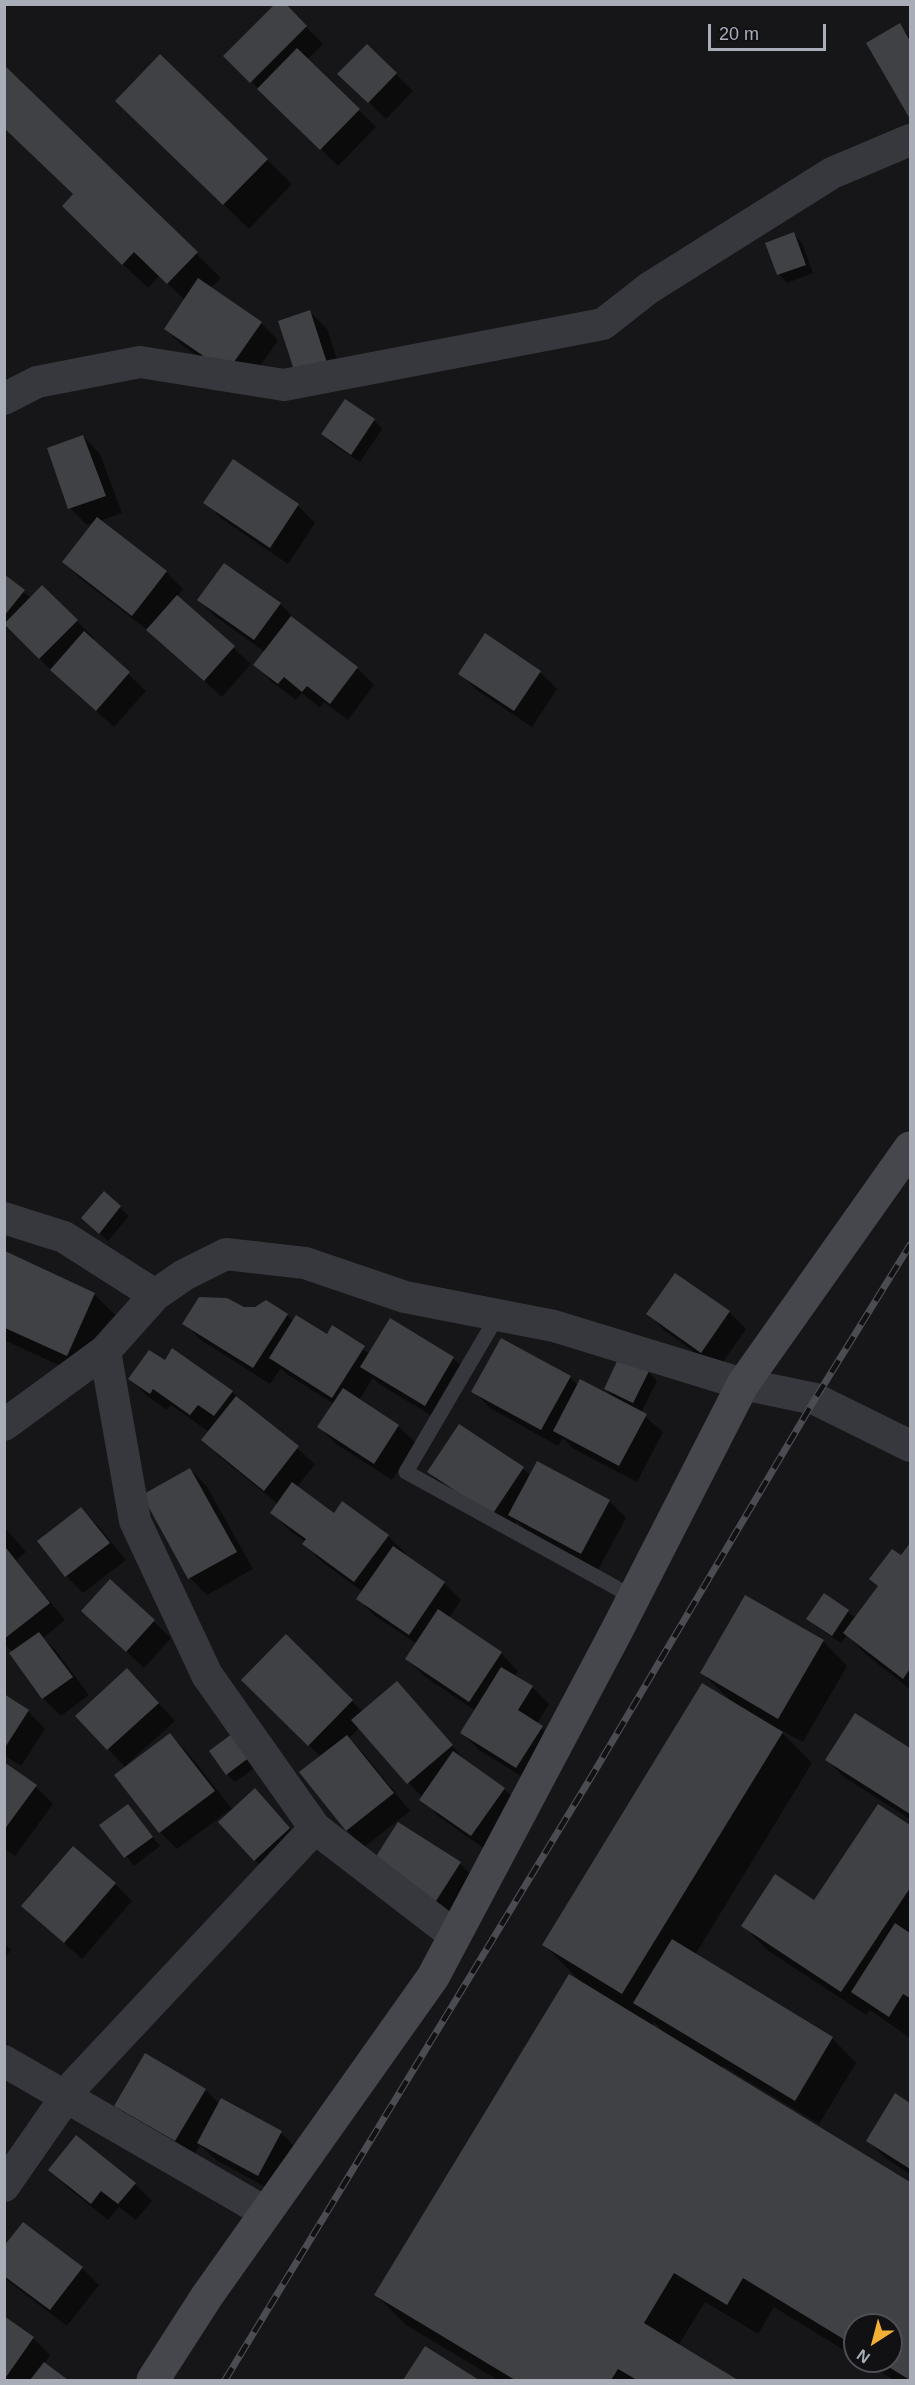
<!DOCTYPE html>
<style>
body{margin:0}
#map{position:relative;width:915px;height:2385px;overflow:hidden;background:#161618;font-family:Helvetica,sans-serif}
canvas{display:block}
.frame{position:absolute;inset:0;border:6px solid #a8adb8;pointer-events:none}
.north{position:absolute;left:843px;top:2313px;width:60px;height:60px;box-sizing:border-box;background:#111113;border:2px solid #4d4f55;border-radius:50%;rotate:216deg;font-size:16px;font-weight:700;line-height:24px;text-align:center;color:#a8adb8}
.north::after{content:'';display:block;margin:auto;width:21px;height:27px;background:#f2b134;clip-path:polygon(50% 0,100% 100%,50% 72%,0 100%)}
.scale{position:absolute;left:708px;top:24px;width:118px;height:27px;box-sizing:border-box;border:3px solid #a8adb8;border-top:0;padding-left:8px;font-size:18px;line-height:21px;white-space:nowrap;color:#a8adb8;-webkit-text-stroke:4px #111113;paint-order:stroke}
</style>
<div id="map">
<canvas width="915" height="2385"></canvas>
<div class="frame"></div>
<div class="north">N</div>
<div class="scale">20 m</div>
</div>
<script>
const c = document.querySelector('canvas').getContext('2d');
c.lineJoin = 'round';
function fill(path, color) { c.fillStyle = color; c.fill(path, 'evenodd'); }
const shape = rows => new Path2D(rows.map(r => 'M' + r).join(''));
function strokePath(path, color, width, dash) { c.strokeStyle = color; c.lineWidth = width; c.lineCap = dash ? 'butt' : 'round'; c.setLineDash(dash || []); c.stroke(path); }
fill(shape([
 [284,4,323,44,307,60,376,127,338,166,225,56],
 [899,25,910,36,910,116,868,44],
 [367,46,413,91,386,119,357,91],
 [160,56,292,184,249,229,142,125],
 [4,67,221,278,210,289,261,323,278,340,245,388,183,346,166,329,185,300,159,276,148,288,88,231,75,195],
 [794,234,802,243,813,273,787,283,779,274],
 [310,312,327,329,344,380,279,322],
 [374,420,382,429,360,462,331,443,323,434],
 [83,436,100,454,122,513,100,521,166,572,183,589,177,597,251,664,222,697,150,632,81,579,64,562,95,522,87,525,70,508],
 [233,461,298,506,315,523,288,564,222,519,205,502],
 [4,576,31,598,42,587,94,638,92,640,146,691,114,727,69,687,4,625],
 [199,600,280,604,297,621,357,668,374,685,348,720,324,702,320,708,302,693,296,700,272,682,255,665,265,652,216,617],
 [540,672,557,689,532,727,477,690,460,673],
 [104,1193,129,1216,108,1241,91,1226],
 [4,1253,95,1295,119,1319,91,1380,4,1340],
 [243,1309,287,1315,294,1322,327,1336,332,1328,370,1354,391,1320,454,1359,471,1376,442,1422,379,1384,373,1378,359,1400,398,1426,416,1443,392,1480,336,1444,319,1427,334,1404,288,1375,281,1368,270,1384,201,1340,184,1323],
 [729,1312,746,1329,718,1369,665,1331,648,1314],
 [165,1362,232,1392,315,1464,297,1487,334,1515,388,1536,405,1553,403,1555,444,1583,461,1600,449,1618,501,1653,518,1671,514,1677,532,1687,549,1704,537,1724,559,1744,534,1784,479,1750,462,1733,476,1711,424,1676,407,1659,417,1644,375,1616,358,1599,363,1592,321,1561,304,1544,305,1542,289,1530,272,1513,278,1504,220,1457,203,1440,209,1432,171,1405,167,1410,147,1396,130,1379],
 [648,1372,657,1381,641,1413,663,1432,637,1482,572,1448,563,1438,558,1446,490,1408,473,1391,570,1377,578,1386,614,1397,605,1389],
 [190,1469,207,1487,253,1569,207,1595,190,1578],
 [523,1469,531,1476,609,1501,626,1518,598,1570,527,1532,517,1521,510,1531,446,1489,429,1472],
 [81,1509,98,1526,126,1560,83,1593,66,1576],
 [4,1527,26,1552,16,1560,65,1620,43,1638,56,1651,89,1695,61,1716,43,1698,11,1653,13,1652,4,1644],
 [910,1545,910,1689,869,1657,847,1635,841,1643,817,1627,808,1619,824,1595,856,1618,879,1587,871,1579,901,1557],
 [110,1581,171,1638,144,1668,83,1611],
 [286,1636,363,1712,397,1683,468,1764,504,1789,521,1806,489,1852,438,1816,360,1727,349,1738,364,1754,410,1811,364,1847,347,1830,321,1757,243,1680],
 [823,1641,847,1666,803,1742,777,1728,812,1763,695,1955,832,2038,856,2063,819,2124,723,2066,721,2068,910,2183,910,2380,894,2380,862,2361,891,2361,891,2325,855,2325,855,2357,774,2307,758,2334,705,2302,678,2346,735,2380,498,2380,406,2325,376,2295,579,1980,544,1945,728,1698,702,1673],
 [654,2022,664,2032,663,2033,652,2026],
 [144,1687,175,1721,126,1765,127,1767,170,1735,187,1752,233,1810,255,1790,306,1845,272,1877,255,1860,230,1810,177,1849,160,1832,116,1776,126,1768,108,1749],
 [4,1696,28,1711,45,1729,21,1766,4,1755],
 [855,1715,910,1750,910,1819,844,1777,827,1760],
 [233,1735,257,1766,235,1782,227,1774],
 [4,1764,36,1787,53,1804,15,1856,4,1849],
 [127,1806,160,1846,134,1866,101,1825],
 [878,1806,910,1827,910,2038,870,2010,866,2015,767,1950,743,1925,814,1902],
 [399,1824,460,1864,477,1881,454,1917,375,1861],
 [115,1884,132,1901,82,1959,23,1906],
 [4,1943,11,1950,4,1959],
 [146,2055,206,2090,219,2104,281,2133,298,2150,275,2192,216,2160,200,2145,193,2157,133,2123,116,2106],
 [896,2095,910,2104,910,2174,885,2158,868,2141],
 [50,2170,135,2184,152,2201,136,2220,119,2207,108,2220,67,2187],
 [4,2249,82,2268,99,2285,67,2326,4,2278],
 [4,2318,33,2338,50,2355,44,2364,66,2380,4,2380],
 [425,2348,477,2380,405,2380]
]), '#0007');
fill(shape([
 [275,4,286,4,307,26,250,83,223,56],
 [900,23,910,41,910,119,866,43],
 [367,44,397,73,368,103,337,74],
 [297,48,360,109,320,150,257,89],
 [160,54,268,159,223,205,115,101],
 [4,65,198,252,167,284,134,252,122,265,62,206,73,194,4,128],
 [794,232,806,265,777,275,765,243],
 [198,278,262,322,227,372,164,329],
 [310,310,327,363,295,373,278,321],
 [345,399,375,419,351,455,321,434],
 [83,435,106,496,68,509,47,448],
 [233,459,299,504,270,548,203,503],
 [97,517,167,571,132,616,62,562],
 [224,563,281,603,254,640,197,600],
 [4,574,25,590,4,616],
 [42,585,78,620,39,659,4,624],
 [177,595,235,646,204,681,146,630],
 [291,616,358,667,330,704,307,686,302,692,284,677,278,684,253,665],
 [84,631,130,672,96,711,50,670],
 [485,633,541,671,514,711,458,674],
 [104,1191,121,1206,99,1234,81,1218],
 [5,1251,95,1293,67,1356,5,1328],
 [675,1273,730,1311,701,1353,646,1314],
 [199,1297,227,1298,244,1307,255,1307,266,1300,288,1314,253,1368,182,1324],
 [296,1315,327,1334,332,1325,365,1346,332,1398,269,1358],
 [390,1318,454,1357,425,1406,360,1367],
 [501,1338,571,1376,541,1430,471,1392],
 [172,1348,233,1391,214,1416,198,1405,190,1415,153,1389,150,1394,128,1379,149,1350,165,1360],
 [619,1357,649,1371,633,1403,604,1389],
 [580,1379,647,1414,619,1466,553,1431],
 [343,1388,399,1425,374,1464,317,1427],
 [236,1396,299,1446,264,1491,201,1440],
 [459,1424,524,1467,492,1515,427,1472],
 [537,1461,610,1500,581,1554,508,1515],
 [190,1468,237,1552,188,1579,142,1495],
 [292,1482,334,1513,342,1501,389,1535,354,1582,302,1544,306,1539,270,1513],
 [81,1507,110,1543,65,1577,37,1541],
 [910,1543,910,1669,903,1679,843,1633,878,1586,869,1579,892,1549,901,1555],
 [393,1546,445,1582,409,1635,356,1599],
 [6,1548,50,1603,4,1639,4,1550],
 [110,1579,155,1620,126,1652,81,1611],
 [824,1593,849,1610,832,1636,806,1619],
 [745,1595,824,1640,778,1719,700,1673],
 [438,1609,502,1652,469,1702,405,1659],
 [39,1632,73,1677,42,1699,9,1653],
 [286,1634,353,1700,308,1746,241,1680],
 [501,1667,533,1686,518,1710,543,1726,516,1768,460,1733],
 [127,1668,159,1703,107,1750,75,1716],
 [397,1681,453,1745,407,1784,351,1720],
 [702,1683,783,1732,622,1994,542,1945],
 [4,1694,29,1710,4,1749],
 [855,1713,910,1748,910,1814,825,1760],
 [170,1733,215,1791,159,1833,114,1775],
 [233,1733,250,1757,226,1775,209,1751],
 [347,1735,394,1793,346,1831,299,1772],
 [453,1751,505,1788,471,1836,419,1800],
 [4,1762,37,1785,4,1830],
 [255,1788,290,1828,254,1861,218,1822],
 [128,1804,153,1837,124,1858,99,1825],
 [878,1804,910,1825,910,1888,841,1992,741,1926,775,1874,814,1900],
 [398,1822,461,1862,436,1901,373,1861],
 [73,1846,116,1883,64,1943,21,1906],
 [895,1923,910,1933,910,1998,903,1994,889,2017,851,1992],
 [672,1939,833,2037,795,2101,633,2003],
 [569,1974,910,2182,910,2380,879,2361,891,2361,891,2325,855,2325,855,2346,743,2278,727,2305,674,2273,644,2323,738,2380,637,2380,618,2369,611,2380,515,2380,374,2295],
 [145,2053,206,2089,175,2141,114,2106],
 [895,2093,910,2103,910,2169,866,2141],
 [221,2098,282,2131,258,2176,197,2143],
 [76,2135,136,2183,118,2204,101,2191,91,2204,48,2170],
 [23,2222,83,2267,50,2310,4,2276,4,2246],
 [4,2316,34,2337,4,2380],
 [425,2346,479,2380,403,2380],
 [44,2362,68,2380,30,2380]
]), '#404145');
strokePath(shape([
 [498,1315,406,1472,633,1597]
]), '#37383d', 15);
strokePath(shape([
 [4,399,37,382,140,362,284,385,603,324,649,288,832,173,910,140],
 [4,1218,64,1237,155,1295,184,1275,226,1254,305,1263,405,1297,554,1326,743,1384,815,1399,910,1446],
 [155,1295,105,1351,135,1521,207,1675,315,1828],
 [4,1425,105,1351],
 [4,2061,265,2212],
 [4,2186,75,2084,315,1828,454,1935]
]), '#37383d', 32);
strokePath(shape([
 [153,2380,207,2296,433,1977,616,1632,743,1384,910,1148]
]), '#45474d', 33);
const rail = shape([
 [225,2380,593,1774,815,1399,910,1245]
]);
strokePath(rail, '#4a4c52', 7);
strokePath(rail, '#111113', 4.5, [14]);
</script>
